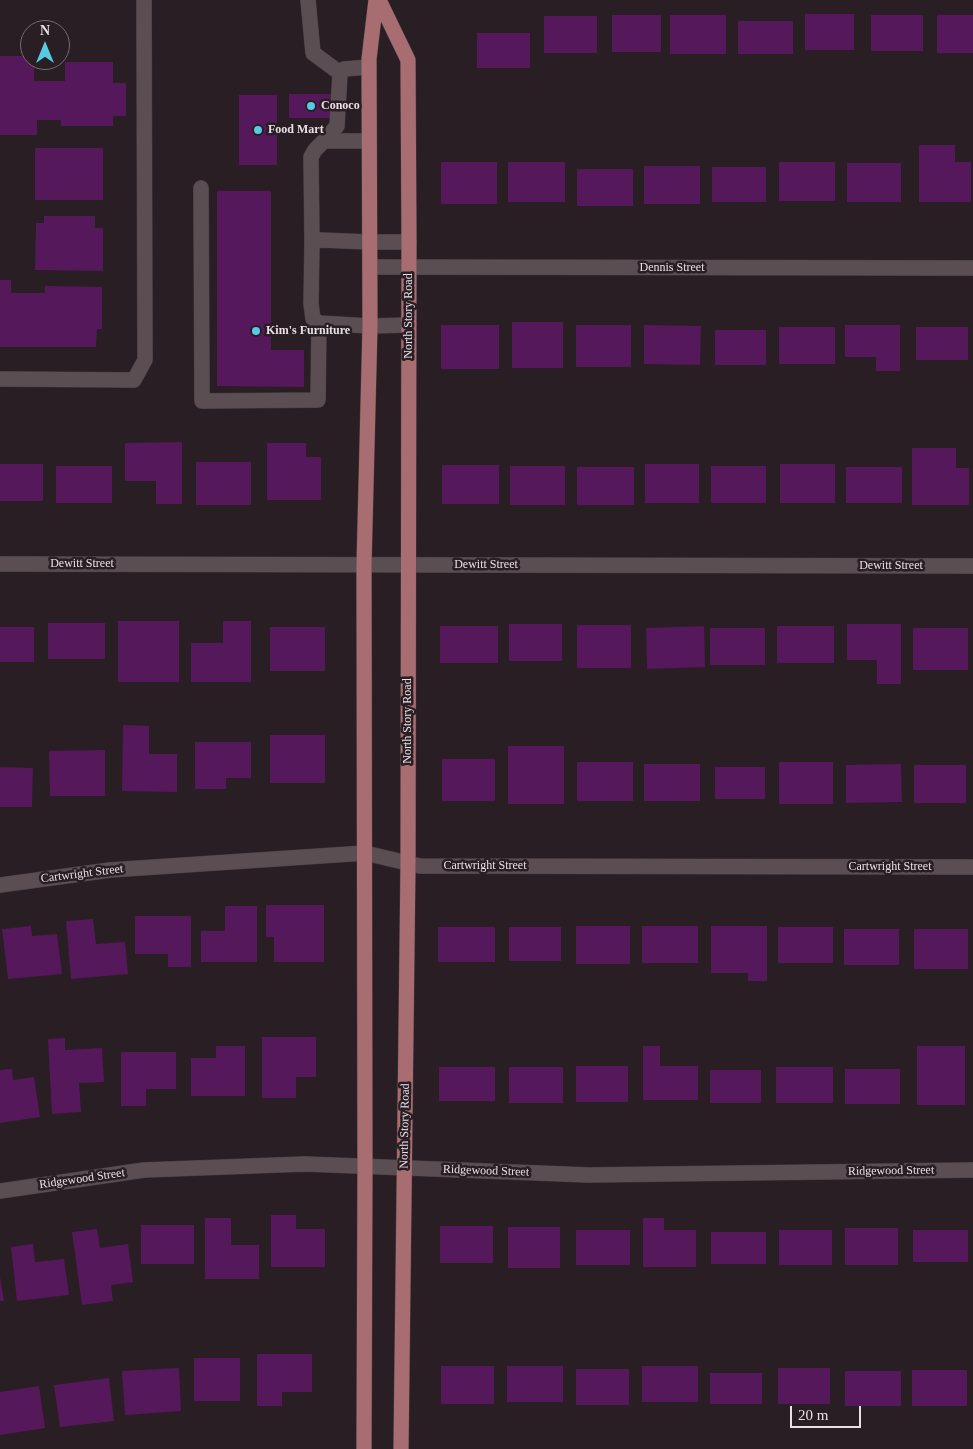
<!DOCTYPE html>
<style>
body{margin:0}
#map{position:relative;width:973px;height:1449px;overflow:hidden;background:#291e23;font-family:Georgia,serif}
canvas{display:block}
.north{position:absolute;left:20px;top:20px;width:50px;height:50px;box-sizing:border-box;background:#291e23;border:1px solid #756c70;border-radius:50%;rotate:0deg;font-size:14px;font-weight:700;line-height:20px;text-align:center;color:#e8e0e4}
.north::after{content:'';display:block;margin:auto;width:18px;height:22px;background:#57c9e2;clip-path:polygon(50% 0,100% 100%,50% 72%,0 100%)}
.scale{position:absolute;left:790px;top:1406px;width:71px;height:22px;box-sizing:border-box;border:2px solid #e8e0e4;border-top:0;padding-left:6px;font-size:15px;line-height:18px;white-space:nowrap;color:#e8e0e4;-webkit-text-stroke:4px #291e23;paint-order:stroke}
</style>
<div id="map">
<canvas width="973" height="1449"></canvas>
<div class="north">N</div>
<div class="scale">20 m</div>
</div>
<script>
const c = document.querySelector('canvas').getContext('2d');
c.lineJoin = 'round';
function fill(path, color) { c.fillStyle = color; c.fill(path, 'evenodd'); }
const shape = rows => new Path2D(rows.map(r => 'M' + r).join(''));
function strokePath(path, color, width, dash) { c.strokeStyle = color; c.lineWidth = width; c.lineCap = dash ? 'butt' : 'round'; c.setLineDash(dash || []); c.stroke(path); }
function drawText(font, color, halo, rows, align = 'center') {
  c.font = font + ' Georgia,serif'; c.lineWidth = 5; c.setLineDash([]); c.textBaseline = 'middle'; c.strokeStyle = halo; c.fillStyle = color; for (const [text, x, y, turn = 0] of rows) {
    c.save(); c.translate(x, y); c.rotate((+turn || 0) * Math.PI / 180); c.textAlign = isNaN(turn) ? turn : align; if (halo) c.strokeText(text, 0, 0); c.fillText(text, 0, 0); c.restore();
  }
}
fill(shape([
 [805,14,854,14,854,50,805,50],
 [612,15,661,15,661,52,612,52],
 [670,15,726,15,726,54,670,54],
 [871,15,923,15,923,51,871,51],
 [937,15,973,15,973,53,937,53],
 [544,16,597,16,597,53,544,53],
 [738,21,793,21,793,54,738,54],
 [477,33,530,33,530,68,477,68],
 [0,56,30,56,30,60,34,60,34,81,65,81,65,62,113,62,113,83,126,83,126,116,113,116,113,126,61,126,61,120,37,120,37,135,0,135],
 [289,94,332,94,332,118,289,118],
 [239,95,277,95,277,165,239,165],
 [919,145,955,145,955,162,971,162,971,202,919,202],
 [35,148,103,148,103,200,35,200],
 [441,162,497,162,497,204,441,204],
 [508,162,565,162,565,202,508,202],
 [779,162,835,162,835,201,779,201],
 [847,163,901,163,901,202,847,202],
 [644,166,700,166,700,204,644,204],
 [712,167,766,167,766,202,712,202],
 [577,169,633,169,633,206,577,206],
 [217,191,271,191,271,350,304,350,304,387,217,386],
 [44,216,95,216,95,228,103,228,103,271,35,270,36,223,44,223],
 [0,280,11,280,11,293,45,293,45,286,102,287,102,329,97,329,96,347,0,347],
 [512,322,563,322,563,368,512,368],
 [441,325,499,325,499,369,441,369],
 [576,325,631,325,631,367,576,367],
 [644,325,701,326,700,365,644,364],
 [845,325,900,325,900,371,876,371,876,357,845,357],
 [779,327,835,327,835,364,779,364],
 [916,327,968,327,968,360,916,360],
 [715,330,766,330,766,365,715,365],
 [182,442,182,504,156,504,156,481,125,481,125,443],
 [267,443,306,443,306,457,321,457,321,500,267,500],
 [912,448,956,448,956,468,969,468,969,505,912,505],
 [196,462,251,462,251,505,196,505],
 [0,464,43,464,43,501,0,501],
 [645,464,699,464,699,503,645,503],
 [780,464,835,464,835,503,780,503],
 [442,465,499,465,499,504,442,504],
 [56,466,112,466,112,503,56,503],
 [510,466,565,466,565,505,510,505],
 [711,466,766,466,766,503,711,503],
 [577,467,634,467,634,505,577,505],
 [846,467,902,467,902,503,846,503],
 [118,621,179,621,179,682,118,682],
 [223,621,251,621,251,682,191,682,191,643,223,643],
 [48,623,105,623,105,659,48,659],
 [509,624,562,624,562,661,509,661],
 [847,624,901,624,901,684,877,684,877,660,847,660],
 [577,625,631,625,631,668,577,668],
 [440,626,498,626,498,663,440,663],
 [704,626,705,667,647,669,646,628],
 [777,626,834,626,834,663,777,663],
 [0,627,34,627,34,662,0,662],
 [270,627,325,627,325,671,270,671],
 [710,628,765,628,765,665,710,665],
 [913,628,968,628,968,670,913,670],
 [123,725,149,726,149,754,177,754,177,792,122,791],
 [270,735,325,735,325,783,270,783],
 [195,742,251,742,251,778,226,778,226,789,195,789],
 [508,746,564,746,564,804,508,804],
 [105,750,105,796,50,796,49,751],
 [442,759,495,759,495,801,442,801],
 [577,762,633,762,633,801,577,801],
 [779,762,833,762,833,804,779,804],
 [644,764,700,764,700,801,644,801],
 [901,764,902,802,846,803,846,765],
 [914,765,966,765,966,803,914,803],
 [0,767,33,768,32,807,0,807],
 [715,767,765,767,765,799,715,799],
 [266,905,324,905,324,962,274,962,274,937,266,937],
 [225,906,257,906,257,962,201,962,201,931,225,931],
 [135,916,191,916,191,967,168,967,168,954,135,954],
 [93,919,96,944,125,942,128,974,71,979,66,921],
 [31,926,32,936,57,934,62,974,8,979,2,929],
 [576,926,630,926,630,964,576,964],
 [642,926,698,926,698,963,642,963],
 [711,926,767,926,767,981,748,981,748,973,711,973],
 [438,927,495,927,495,962,438,962],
 [509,927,561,927,561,961,509,961],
 [778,927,833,927,833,963,778,963],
 [844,929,899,929,899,965,844,965],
 [914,929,968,929,968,969,914,969],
 [262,1037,316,1037,316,1077,296,1077,296,1098,262,1098],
 [65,1038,65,1050,102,1048,104,1082,79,1083,81,1112,52,1114,48,1039],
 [216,1046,245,1046,245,1096,191,1096,191,1058,216,1058],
 [643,1046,660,1046,660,1066,698,1066,698,1100,643,1100],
 [917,1046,965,1046,965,1105,917,1105],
 [121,1052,176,1052,176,1089,146,1089,146,1106,121,1106],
 [576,1066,628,1066,628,1102,576,1102],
 [439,1067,495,1067,495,1101,439,1101],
 [509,1067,563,1067,563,1103,509,1103],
 [776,1067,833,1067,833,1103,776,1103],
 [12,1069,13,1080,34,1077,40,1117,0,1123,0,1070],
 [845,1069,900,1069,900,1104,845,1104],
 [710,1070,761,1070,761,1103,710,1103],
 [271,1215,296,1215,296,1229,325,1229,325,1267,271,1267],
 [205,1218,231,1218,231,1245,259,1245,259,1279,205,1279],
 [643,1218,664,1218,664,1230,696,1230,696,1267,643,1267],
 [141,1225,194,1225,194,1264,141,1264],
 [440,1226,493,1226,493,1263,440,1263],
 [508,1227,560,1227,560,1268,508,1268],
 [845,1228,898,1228,898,1265,845,1265],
 [97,1229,100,1248,128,1244,133,1282,111,1285,113,1301,82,1305,72,1232],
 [576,1230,630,1230,630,1265,576,1265],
 [779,1230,832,1230,832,1265,779,1265],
 [913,1230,968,1230,968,1262,913,1262],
 [711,1232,766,1232,766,1264,711,1264],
 [33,1244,35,1262,64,1259,69,1295,17,1301,11,1247],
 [0,1277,4,1301,0,1301],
 [257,1354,312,1354,312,1392,282,1392,282,1406,257,1406],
 [194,1358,240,1358,240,1401,194,1401],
 [441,1366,494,1366,494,1404,441,1404],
 [507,1366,563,1366,563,1402,507,1402],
 [642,1366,698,1366,698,1402,642,1402],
 [179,1368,181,1411,125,1415,122,1371],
 [778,1368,830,1368,830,1404,778,1404],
 [576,1369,629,1369,629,1405,576,1405],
 [912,1370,967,1370,967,1406,912,1406],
 [845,1371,901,1371,901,1406,845,1406],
 [710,1373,762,1373,762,1404,710,1404],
 [109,1378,114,1421,60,1427,54,1385],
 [39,1386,45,1428,0,1435,0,1392]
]), '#55185b');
const minor = shape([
 [308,0,313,53,340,73],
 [324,141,337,126,340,73,344,69,369,67],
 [201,188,202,401,318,400,319,323],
 [312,243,311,157,315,150,324,141,369,141],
 [370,267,973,268],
 [409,325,370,326,319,323,313,319,311,304,312,243,320,240,370,242,409,242],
 [0,379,134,380,145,360,144,0],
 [0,564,973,566],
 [0,885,110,870,365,853,420,866,973,867],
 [0,1191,144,1170,305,1164,589,1175,973,1170]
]);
const major = shape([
 [379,0,408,60,409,242,408,864,401,1449],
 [364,1449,365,1167,364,565,370,326,369,59,376,0]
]);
strokePath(minor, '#453c40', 16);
strokePath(major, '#453c40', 16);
strokePath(minor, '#5b4e53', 15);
strokePath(major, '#a86d71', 15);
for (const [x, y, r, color] of [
 [311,106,5,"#57c9e2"],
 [258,130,5,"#57c9e2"],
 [256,331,5,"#57c9e2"]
]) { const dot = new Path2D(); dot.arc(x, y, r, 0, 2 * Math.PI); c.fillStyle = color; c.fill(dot); strokePath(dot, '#291e23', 2); }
drawText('bold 12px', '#e8e0e4', '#291e23', [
 ["Conoco",321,106],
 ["Food Mart",268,130],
 ["Kim's Furniture",266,331]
], 'left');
drawText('12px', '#e8e0e4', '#291e23', [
 ["Dennis Street",672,268],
 ["North Story Road",409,316,-90],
 ["Dewitt Street",82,564],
 ["Dewitt Street",486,565],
 ["Dewitt Street",891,566],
 ["North Story Road",408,721,-90],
 ["Cartwright Street",485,866],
 ["Cartwright Street",890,867],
 ["Cartwright Street",82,874,-7],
 ["North Story Road",405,1126,-89],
 ["Ridgewood Street",486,1171,2],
 ["Ridgewood Street",891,1171,-1],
 ["Ridgewood Street",82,1179,-8]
]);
</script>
